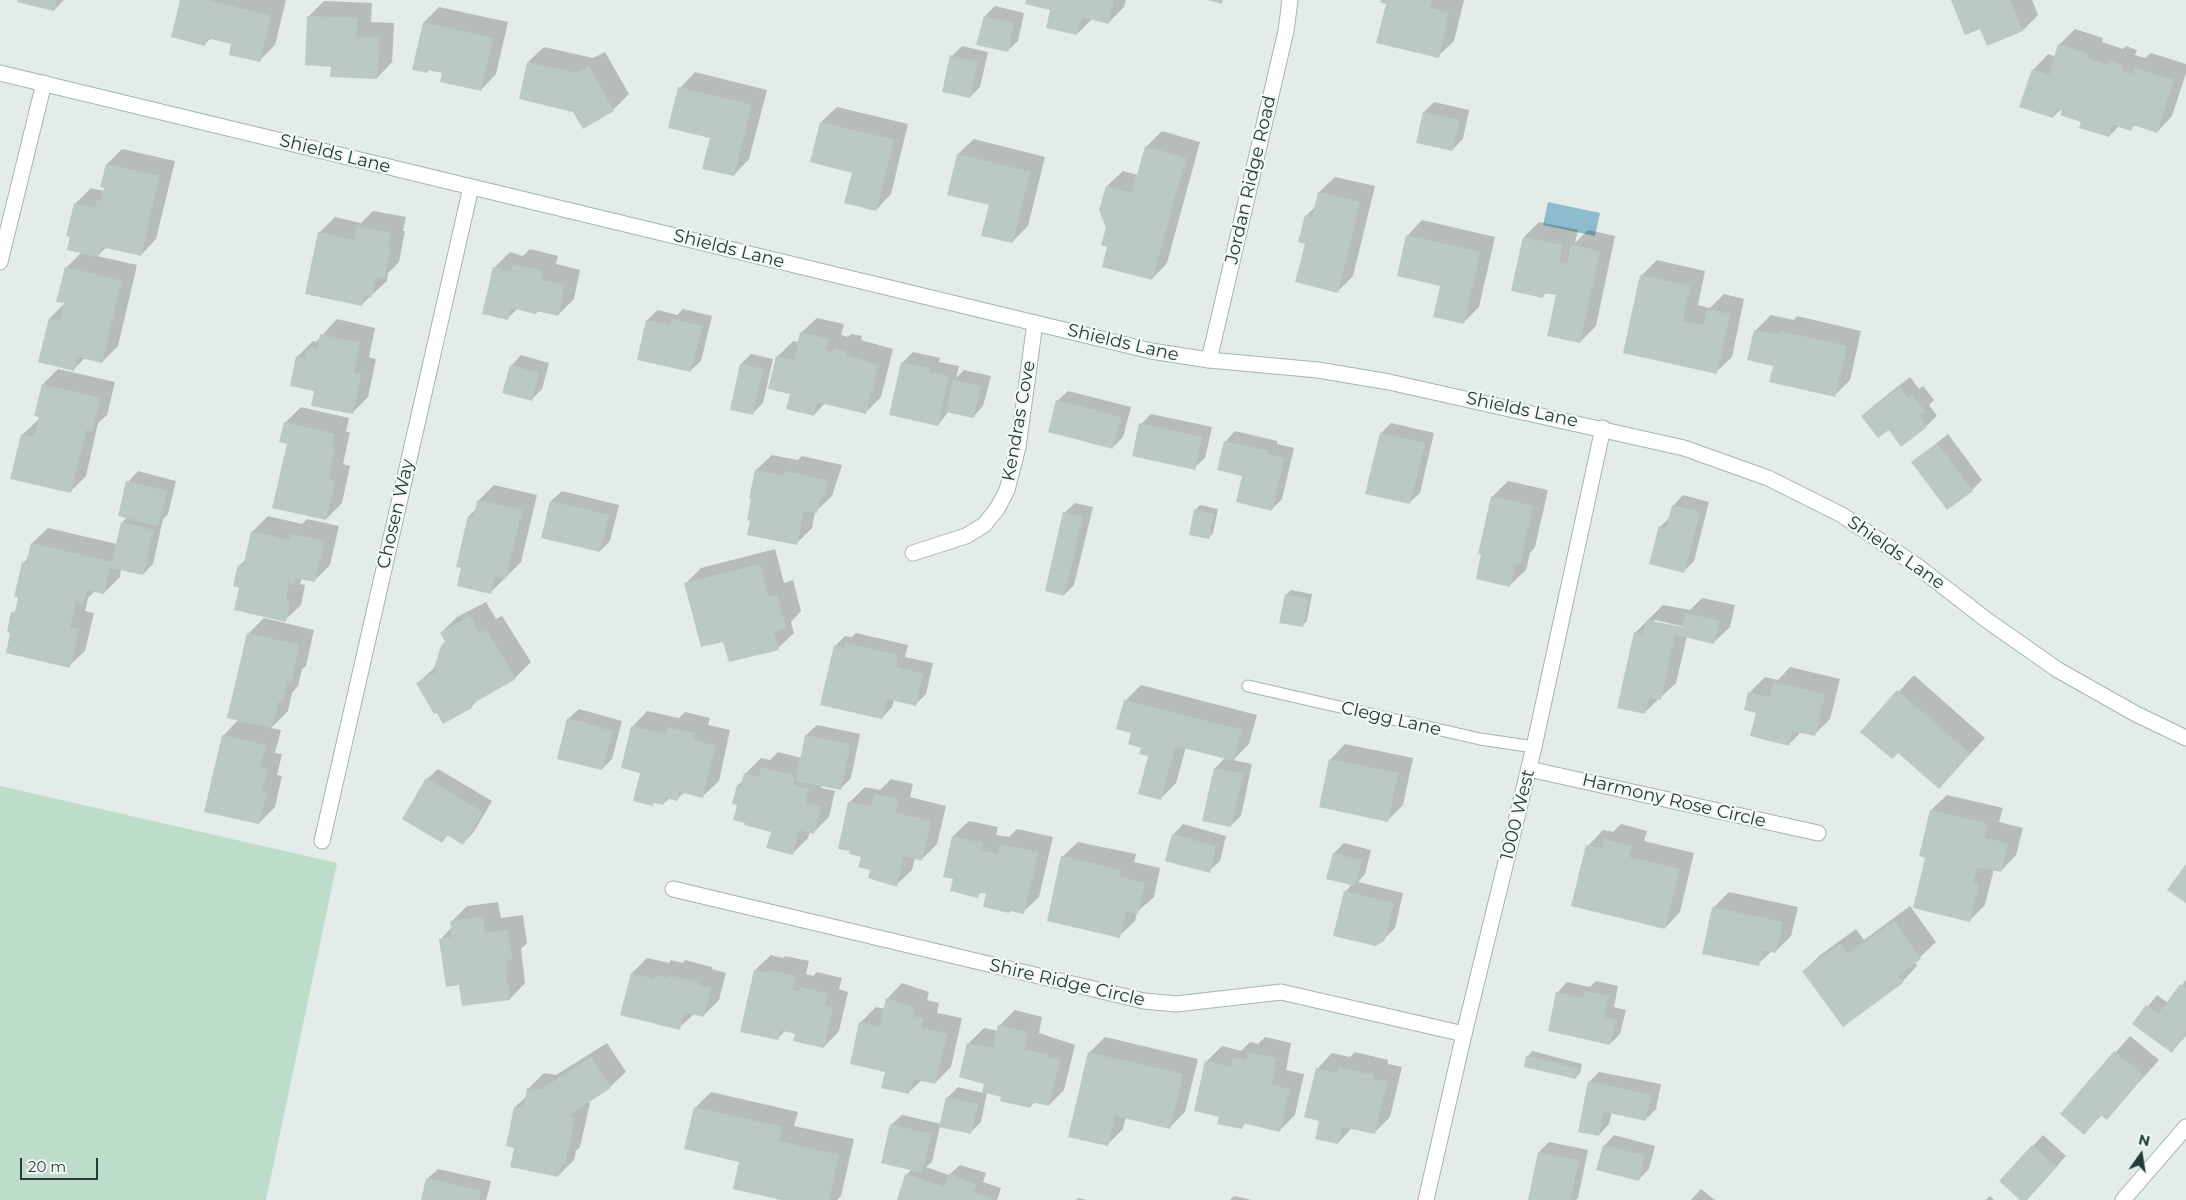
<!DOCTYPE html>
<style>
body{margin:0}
#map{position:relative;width:2186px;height:1200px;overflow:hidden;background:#e3ece9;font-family:Montserrat,sans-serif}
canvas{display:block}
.north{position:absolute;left:2116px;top:1130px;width:50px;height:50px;-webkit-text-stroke:4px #f3f8f6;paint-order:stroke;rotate:13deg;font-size:14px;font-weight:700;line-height:20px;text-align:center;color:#233c38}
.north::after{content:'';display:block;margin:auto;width:18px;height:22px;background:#233c38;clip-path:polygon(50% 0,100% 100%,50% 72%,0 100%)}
.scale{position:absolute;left:20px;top:1158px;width:78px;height:22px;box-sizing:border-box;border:2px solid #233c38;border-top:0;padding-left:6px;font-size:15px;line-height:18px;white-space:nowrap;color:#233c38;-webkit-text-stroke:4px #f3f8f6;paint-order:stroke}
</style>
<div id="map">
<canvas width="2186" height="1200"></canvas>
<div class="north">N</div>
<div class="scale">20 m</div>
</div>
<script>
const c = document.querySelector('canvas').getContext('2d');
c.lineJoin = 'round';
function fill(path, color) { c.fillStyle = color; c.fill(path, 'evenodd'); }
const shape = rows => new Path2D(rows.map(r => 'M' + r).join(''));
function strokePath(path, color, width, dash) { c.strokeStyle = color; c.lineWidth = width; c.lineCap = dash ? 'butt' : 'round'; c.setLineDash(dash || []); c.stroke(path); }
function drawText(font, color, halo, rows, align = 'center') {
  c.font = font + ' Montserrat,sans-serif'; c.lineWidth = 4.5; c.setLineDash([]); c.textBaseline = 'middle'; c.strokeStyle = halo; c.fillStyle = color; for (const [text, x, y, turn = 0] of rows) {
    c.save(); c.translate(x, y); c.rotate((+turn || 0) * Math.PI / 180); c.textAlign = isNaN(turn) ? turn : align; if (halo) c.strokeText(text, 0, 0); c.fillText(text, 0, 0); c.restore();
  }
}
fill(shape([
 [0,786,337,863,266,1200,0,1200]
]), '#bddcc9');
fill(shape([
 [1548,202,1600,213,1595,236,1543,225]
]), '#8dbcce');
fill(shape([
 [19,0,64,0,54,10],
 [181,0,286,0,275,45,259,61,233,43,211,38,205,44],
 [1027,0,1126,0,1124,7,1109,22,1092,19,1077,34,1051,9],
 [1382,0,1464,0,1454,41,1438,56,1387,3],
 [1952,0,2032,0,2038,15,2023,30,1981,27],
 [324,1,372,3,371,22,394,23,392,62,377,78,332,65,308,17],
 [995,6,1024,13,1018,41,1007,51,985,16],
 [439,7,508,22,496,74,481,90,443,72,430,69,427,72,424,22],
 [2075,29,2103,38,2102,42,2123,49,2126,46,2137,50,2135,55,2145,58,2151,53,2186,64,2186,73,2172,116,2157,132,2135,125,2131,129,2119,126,2109,136,2082,121,2064,106,2053,117,2033,70,2048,54,2056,57,2059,45],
 [962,46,988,52,980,87,970,97,952,56],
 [544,47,593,58,605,52,629,94,613,110,583,127,574,111,528,62],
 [695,72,767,90,749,159,734,175,680,88],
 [1434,102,1469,110,1463,139,1453,149,1424,112],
 [837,107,908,124,891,194,876,210,821,122],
 [1162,131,1200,142,1167,263,1152,279,1109,246,1107,186,1123,171,1138,175,1146,147],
 [974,139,1045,157,1028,226,1012,242,958,154],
 [122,149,175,161,156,239,141,255,107,247,97,256,137,265,118,346,102,362,85,358,74,369,50,318,66,302,66,268,82,252,75,204,91,188,104,191,107,164],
 [1335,177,1375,186,1353,276,1338,291,1306,243,1306,216,1316,206,1319,192],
 [373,211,406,217,403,231,405,231,399,262,388,273,387,281,361,305,319,233,335,217,361,223],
 [1422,220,1495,237,1479,307,1463,323,1442,285,1407,236],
 [1539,222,1578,230,1575,243,1588,230,1615,236,1596,326,1580,342,1558,294,1547,292,1542,297,1524,237],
 [530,249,558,256,556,264,580,270,574,299,558,315,518,308,508,318,494,268,510,252,523,256],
 [1657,260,1705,271,1698,305,1710,308,1724,294,1744,299,1732,357,1716,372,1641,276],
 [683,309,712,316,701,361,690,371,639,359,647,320,658,310,677,315],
 [1771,315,1794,320,1797,316,1861,331,1850,380,1835,395,1774,365,1755,331],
 [817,318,844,324,841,335,848,337,851,334,862,336,861,340,893,349,881,397,865,413,825,403,814,415,791,393,778,356,793,341,799,342,801,333],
 [337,319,375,328,369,357,376,359,368,397,352,413,297,357,313,341,316,342],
 [913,352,940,358,939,362,959,366,956,378,964,370,991,376,983,406,973,417,949,411,938,425,891,414,903,362],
 [751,354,773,359,763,403,753,413,741,364],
 [521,355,549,363,542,389,531,400,511,366],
 [58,369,115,382,107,415,98,423,86,476,70,492,22,435,39,419,43,384],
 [1910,377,1919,389,1923,386,1934,400,1929,405,1937,416,1926,426,1889,428,1862,416,1873,406],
 [1068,391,1131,407,1123,437,1113,447,1057,401],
 [301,407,349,418,346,432,350,432,343,464,350,466,342,503,326,519,285,423],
 [1151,414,1212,427,1205,458,1194,468,1141,424],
 [1391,423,1434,433,1420,493,1409,503,1381,433],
 [1235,431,1277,441,1277,444,1294,448,1282,499,1272,509,1244,475,1225,442],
 [1948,434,1982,480,1972,490,1913,462],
 [772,455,798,460,802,456,842,465,832,496,815,512,812,528,796,544,750,498,756,470],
 [138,471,176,481,168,514,163,519,153,564,143,574,121,569,120,577,104,593,95,591,88,598,85,611,94,613,85,651,69,666,12,632,13,613,17,609,20,597,16,596,24,562,29,557,32,543,48,528,117,544,122,523,127,517,128,482],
 [1508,481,1548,490,1535,547,1530,553,1526,570,1510,585,1492,497],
 [494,485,537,495,521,562,491,592,462,567,469,516,477,508,479,500],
 [562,491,619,505,610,541,600,551,543,537,551,501],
 [1683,495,1709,502,1694,561,1684,571,1660,527,1670,517,1673,506],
 [1075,503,1093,507,1074,585,1064,595,1064,513],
 [1200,505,1218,509,1213,533,1209,538,1195,510],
 [268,516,302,524,307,519,339,526,330,565,314,581,302,578,300,584,305,585,301,605,285,620,240,587,239,566,246,559,252,532],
 [775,549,784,583,793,580,801,611,791,622,794,633,778,648,724,640,686,583,701,568],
 [1291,590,1312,594,1307,621,1302,626,1286,595],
 [1702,598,1735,605,1730,627,1714,642,1687,636,1676,683,1644,713,1635,633,1663,605,1690,610],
 [1655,620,1689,628,1688,630,1653,622],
 [486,602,496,619,502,616,531,662,515,678,482,696,471,707,418,683,435,667,446,642,441,633,457,617],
 [264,618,314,630,306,666,302,669,298,686,292,693,288,711,271,728,281,730,275,753,282,754,277,775,282,776,275,807,259,823,223,736,239,719,248,634],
 [856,633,908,645,905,657,933,663,926,694,915,705,894,700,892,707,882,718,835,646,845,636,852,637],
 [1790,667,1840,679,1830,719,1814,735,1801,732,1788,745,1757,713,1750,692,1765,677,1778,680],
 [1914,675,1985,738,1939,788,1898,751,1862,732],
 [1141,685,1257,715,1249,744,1233,760,1252,764,1241,816,1230,826,1215,768,1226,757,1186,747,1176,783,1161,798,1149,755,1133,732,1125,701],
 [579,709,622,721,612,759,602,769,568,719],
 [647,711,679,718,685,712,710,718,708,725,730,730,719,781,703,796,685,792,677,799,670,798,663,804,654,802,652,804,642,772,632,727],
 [817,725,860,734,851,778,840,789,821,785,821,788,835,791,829,817,813,833,810,832,808,838,793,853,772,831,738,804,738,785,744,779,745,774,761,758,770,760,778,752,802,758,806,735],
 [1345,744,1413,758,1403,805,1388,820,1330,760],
 [438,769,492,801,473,833,463,843,448,835,442,842,427,779],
 [891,779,913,784,910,797,946,806,937,844,922,859,915,858,912,870,896,885,871,869,862,856,849,803,865,787,880,790],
 [1947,795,2003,808,1999,822,2023,828,2016,855,2001,871,1994,869,1985,905,1970,920,1927,857,1920,856,1931,810],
 [969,821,998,827,996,835,1009,837,1017,829,1053,837,1039,897,1023,912,987,893,982,892,977,896,954,878,953,836],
 [1183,824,1226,836,1220,861,1209,871,1173,835],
 [1621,824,1647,831,1644,841,1694,853,1680,912,1665,928,1588,846,1603,830,1613,832],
 [1078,842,1136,854,1134,862,1160,868,1154,897,1137,912,1135,921,1119,936,1062,857],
 [1344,843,1371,850,1365,874,1358,882,1403,893,1395,928,1384,939,1345,892,1352,884,1334,853],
 [1729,892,1798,907,1791,936,1776,951,1772,951,1758,964,1713,908],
 [498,902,501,918,523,915,527,943,521,949,525,983,510,999,460,984,441,939,452,927,452,921,467,906],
 [1910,906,1936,942,1915,962,1917,966,1902,982,1804,971,1819,956,1856,929,1864,940],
 [771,955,783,958,785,956,809,961,806,974,813,976,817,972,842,978,839,989,848,992,839,1031,824,1047,796,1033,786,1030,777,1039,755,970],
 [647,958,669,963,671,960,683,963,685,960,712,967,712,969,726,973,719,1000,703,1016,694,1014,679,1028,632,973],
 [2186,980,2186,1036,2172,1051,2134,1024,2157,995,2168,1003],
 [1596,981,1618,986,1614,1007,1626,1010,1620,1034,1610,1044,1557,993,1567,982,1590,987],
 [902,983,929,992,927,1000,939,1003,937,1013,962,1018,951,1067,935,1083,922,1080,909,1092,886,1071,860,1023,876,1007,885,1009,887,999],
 [1015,1010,1042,1017,1039,1033,1075,1045,1064,1090,1049,1105,1035,1102,1030,1107,1003,1096,987,1092,981,1122,970,1133,940,1126,932,1162,926,1167,949,1175,960,1165,986,1173,983,1182,1001,1188,997,1200,898,1200,906,1175,912,1169,891,1125,902,1115,941,1124,948,1097,958,1087,983,1093,986,1083,961,1076,969,1043,984,1028,998,1031,999,1026],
 [2130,1036,2159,1060,2107,1118,2102,1115,2084,1133,2061,1114],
 [1105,1037,1198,1059,1185,1112,1170,1127,1126,1117,1123,1129,1107,1145,1089,1053],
 [1265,1037,1291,1043,1286,1070,1304,1074,1295,1115,1280,1130,1246,1123,1241,1128,1221,1116,1206,1062,1222,1046,1241,1051,1250,1042,1258,1044],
 [607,1043,626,1072,610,1087,587,1102,590,1103,580,1147,576,1151,574,1160,558,1176,515,1147,515,1107,527,1096,529,1088,544,1073,556,1075],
 [1532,1051,1582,1064,1580,1073,1575,1078,1525,1066,1528,1056],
 [1355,1052,1388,1060,1388,1064,1402,1067,1390,1117,1374,1133,1352,1128,1338,1143,1317,1069,1332,1053,1350,1057],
 [1599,1072,1661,1084,1656,1109,1646,1119,1612,1112,1609,1124,1599,1135,1589,1082],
 [711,1092,798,1112,794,1126,854,1139,841,1196,837,1200,781,1200,740,1161,695,1108],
 [1614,1135,1655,1146,1649,1169,1638,1180,1604,1146],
 [2043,1135,2066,1156,2026,1200,2022,1200,2001,1181],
 [1549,1142,1588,1150,1578,1198,1576,1200,1529,1200,1539,1152],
 [438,1169,491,1181,486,1200,422,1200,427,1179],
 [1701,1189,1715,1200,1691,1200],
 [1234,1196,1252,1200,1230,1200],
 [1990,1196,1994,1200,1986,1200],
 [1078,1198,1087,1200,1076,1200]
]), '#0003');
fill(shape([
 [18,0,57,0,54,11,17,2],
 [180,0,208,0,271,16,260,62,229,55,231,44,207,38,205,46,171,37],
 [1026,0,1114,0,1109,24,1081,17,1077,35,1046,28,1050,10,1025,4],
 [1208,0,1223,0,1222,4],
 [1381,0,1432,0,1430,8,1449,13,1439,58,1376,43,1386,4,1380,2],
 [1951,0,2010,0,2023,31,1987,46,1980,29,1965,35],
 [307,16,357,18,356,37,379,38,377,79,330,77,331,67,305,65],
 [984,16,1014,23,1008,52,976,45],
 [423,22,493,38,481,91,440,82,442,73,428,70,428,73,412,70],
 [2058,44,2088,54,2087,58,2108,65,2109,61,2122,65,2121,70,2132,74,2134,68,2174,80,2157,133,2133,125,2131,131,2113,125,2109,137,2079,128,2081,122,2060,115,2062,110,2057,108,2053,118,2019,107,2032,69,2049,75],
 [950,55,978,62,970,98,942,92],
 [527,62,577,73,589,66,614,111,583,129,573,112,519,99],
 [678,87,752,105,734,176,702,169,710,138,668,128],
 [1423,112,1460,120,1453,151,1416,143],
 [820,122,894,140,876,211,844,203,852,173,810,162],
 [1145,146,1186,158,1152,280,1102,267,1107,247,1101,245,1106,228,1099,210,1106,186,1132,193],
 [957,154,1030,172,1013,243,981,236,989,205,947,195],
 [106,164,160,176,141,256,101,247,98,257,67,250,70,237,66,236,74,203,95,208,97,200,101,201,104,188,100,187],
 [1318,192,1360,202,1338,293,1295,282,1305,244,1298,242,1305,215,1312,217],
 [357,226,391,233,388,246,391,247,384,279,376,277,371,298,364,296,362,306,305,294,318,232,354,240],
 [1406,235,1480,252,1464,324,1433,317,1440,286,1397,276],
 [1523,237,1563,245,1559,262,1567,264,1571,245,1600,251,1580,343,1547,336,1556,295,1544,293,1543,298,1511,291],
 [513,264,543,271,541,280,565,285,558,316,537,311,536,314,511,308,508,320,482,314,493,267,511,272],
 [65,267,122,281,102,363,77,357,74,371,38,362,49,318,60,320,64,303,56,302],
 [1640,275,1690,286,1683,321,1704,325,1707,309,1730,314,1717,374,1623,353],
 [672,319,702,326,691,372,637,360,646,320,670,325],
 [1754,330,1779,335,1780,331,1847,346,1835,397,1769,382,1773,366,1747,360],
 [800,332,829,339,826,350,833,352,834,349,847,352,846,355,878,365,866,414,817,402,814,416,786,409,790,394,768,389,776,356,794,360],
 [320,334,360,343,354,372,361,374,353,414,311,406,314,391,290,386,296,356,304,358,306,350,311,348,317,349],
 [901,362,930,368,929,372,949,376,938,426,889,415],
 [740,364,763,369,753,415,730,410],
 [510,365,539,373,532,401,502,393],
 [953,380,981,386,973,418,946,412],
 [42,384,100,398,92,432,86,430,71,493,10,479,21,434,34,437,39,417,34,416],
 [1900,387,1908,398,1912,395,1925,411,1919,416,1927,427,1901,447,1889,430,1878,438,1861,416],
 [1056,400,1121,417,1113,449,1048,432],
 [284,422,335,434,332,447,335,448,328,479,335,481,326,520,272,508,287,444,279,442],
 [1139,423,1202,437,1195,470,1132,456],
 [1380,433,1425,443,1410,504,1365,494],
 [1224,441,1268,451,1267,454,1284,458,1272,511,1236,502,1242,476,1217,470],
 [1937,443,1973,491,1947,510,1911,462],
 [755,470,784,476,785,471,827,480,823,498,820,498,817,513,804,511,797,545,747,535,750,521,747,520,751,499,749,499],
 [126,481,167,491,158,526,118,516],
 [1491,496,1533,506,1520,564,1516,563,1510,587,1476,579,1481,554,1478,554],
 [477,500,522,510,506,579,495,577,491,594,457,586,461,568,456,567,468,516,474,517],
 [550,501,609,515,600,552,541,538],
 [1672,505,1700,512,1684,573,1649,564,1659,526,1666,528],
 [1194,509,1214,514,1209,539,1189,535],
 [1063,512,1083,517,1064,596,1045,591],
 [121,522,154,530,143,575,110,568,104,594,87,590,83,604,76,602,70,627,79,629,70,668,6,653,10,633,7,632,11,612,15,613,18,597,14,597,22,562,26,563,31,543,112,562],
 [251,531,289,540,291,534,324,541,315,582,296,578,294,585,289,583,286,599,290,601,286,622,234,610,239,588,233,586,238,565,243,567],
 [760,564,768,597,777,595,786,628,774,632,779,650,729,662,723,642,701,647,684,583],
 [1285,594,1308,599,1303,627,1279,623],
 [1686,613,1720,621,1714,644,1675,635,1661,700,1649,698,1645,714,1617,708,1634,632,1643,634,1647,620,1682,627],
 [470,616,480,634,486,630,516,679,470,705,472,708,443,724,437,713,434,714,416,683,436,672,434,668,441,646,445,641,440,633],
 [247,633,299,645,291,683,288,682,283,703,278,702,272,728,227,718],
 [845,643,898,655,896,667,923,674,916,706,887,699,882,719,820,705,834,645,844,648],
 [1774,682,1825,694,1815,736,1792,731,1789,746,1750,736,1756,713,1744,710,1748,692,1770,697],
 [1897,690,1970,754,1939,789,1898,753,1892,759,1860,732],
 [1124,700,1242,730,1234,761,1175,746,1161,800,1138,794,1148,756,1139,754,1141,748,1128,744,1131,733,1116,729],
 [567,718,613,731,602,770,557,759],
 [631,726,666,734,668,727,695,733,693,740,715,746,703,798,679,792,678,801,665,798,664,805,653,803,653,806,633,801,640,773,621,768],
 [222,735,266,745,260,768,267,770,262,791,267,792,259,824,204,812],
 [805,735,850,744,841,790,796,781],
 [1329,759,1398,773,1388,822,1319,807],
 [761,767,795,776,793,785,809,789,806,803,821,807,814,834,799,830,793,855,766,848,771,832,744,825,745,823,733,820,737,805,732,804,737,785,741,786,744,773,759,777],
 [1214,768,1243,774,1231,827,1202,821],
 [426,778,483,812,463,845,447,835,442,843,402,819],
 [875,794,898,799,895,813,931,821,922,861,904,856,897,887,868,878,870,870,858,867,861,857,849,854,850,851,838,849,848,802,871,807],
 [1930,810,1988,824,1984,838,2008,843,2001,872,1977,867,1973,884,1979,885,1970,922,1913,908,1925,858,1919,856],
 [1172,834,1216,846,1210,873,1165,861],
 [952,836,983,843,981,850,998,854,1000,844,1038,852,1024,914,1010,911,1009,913,983,907,986,894,979,892,978,898,950,891,953,879,943,877],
 [1604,839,1632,846,1629,857,1680,869,1665,929,1571,906,1586,845,1602,848],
 [1333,853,1362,860,1355,886,1326,879],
 [1061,856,1121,870,1119,877,1145,883,1138,914,1126,911,1120,938,1047,921],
 [2186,864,2186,903,2167,890],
 [1344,891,1394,903,1385,940,1376,946,1333,936],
 [1712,907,1783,922,1776,953,1762,950,1759,966,1702,954],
 [483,917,485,933,508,930,512,960,505,961,510,1000,462,1006,459,985,446,987,439,939,452,937,450,921],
 [1894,921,1921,959,1898,976,1903,983,1843,1027,1802,971,1840,944,1848,954],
 [754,970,768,973,769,970,795,976,792,990,799,991,800,987,827,994,825,1005,833,1007,824,1048,793,1041,795,1034,780,1030,778,1040,740,1032],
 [631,973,654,979,655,975,668,978,669,975,698,982,697,985,711,988,704,1017,684,1012,680,1030,620,1015],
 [2180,984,2186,988,2186,1034,2172,1053,2132,1024,2146,1005,2158,1014],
 [1585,991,1609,996,1604,1017,1616,1020,1610,1045,1548,1031,1556,992,1583,998],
 [886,998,914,1007,912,1016,924,1018,922,1028,947,1034,935,1084,913,1079,909,1094,881,1088,885,1072,850,1064,859,1022,879,1027],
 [998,1025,1027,1032,1024,1049,1048,1055,1047,1057,1060,1060,1049,1106,1031,1102,1030,1108,1000,1101,1001,1097,982,1092,984,1084,959,1077,967,1043,993,1048],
 [2114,1051,2144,1076,2107,1120,2101,1115,2084,1135,2060,1114],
 [1088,1052,1183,1074,1170,1129,1115,1116,1108,1146,1068,1137],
 [1248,1052,1276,1058,1271,1085,1290,1089,1280,1132,1243,1123,1242,1129,1217,1124,1219,1117,1194,1111,1205,1061,1231,1067,1233,1057,1246,1060],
 [1526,1056,1578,1068,1576,1079,1524,1067],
 [591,1057,611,1088,572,1113,571,1117,575,1118,565,1164,562,1163,558,1177,510,1167,514,1148,506,1146,514,1107,523,1108,527,1088,540,1090],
 [1338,1067,1374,1075,1373,1079,1387,1082,1375,1134,1342,1127,1338,1144,1315,1139,1319,1121,1304,1117,1316,1068,1337,1073],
 [1588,1081,1651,1095,1646,1121,1604,1112,1599,1136,1578,1132],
 [946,1097,978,1104,971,1134,939,1127],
 [694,1107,783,1127,779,1141,839,1155,829,1200,781,1200,733,1189,739,1162,684,1149],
 [890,1124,931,1134,922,1173,881,1163],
 [1603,1145,1645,1156,1639,1181,1596,1170],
 [2032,1145,2057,1167,2027,1200,2020,1200,1999,1181],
 [1538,1152,1579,1160,1570,1200,1528,1200],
 [905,1174,944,1187,949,1174,976,1184,973,1192,992,1198,991,1200,897,1200],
 [426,1178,481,1191,479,1200,421,1200]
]), '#bbc9c5');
const service = shape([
 [1248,686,1480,739,1534,747]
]);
const minor = shape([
 [0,262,44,83],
 [1209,360,1286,31,1290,0],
 [913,553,966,536,984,525,997,509,1007,490,1018,447,1035,323],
 [1529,769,1818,833],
 [322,841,471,187],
 [673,889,1144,1001,1176,1004,1281,992,1464,1034],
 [2123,1200,2186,1127]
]);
const tertiary = shape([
 [1426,1200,1464,1034,1534,747,1603,428]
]);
const secondary = shape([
 [0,73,1151,351,1209,360,1318,370,1389,382,1684,448,1768,478,1842,515,1917,566,1988,621,2058,670,2136,714,2186,738]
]);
strokePath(service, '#a6b4b0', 13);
strokePath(minor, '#a6b4b0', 17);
strokePath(tertiary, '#a6b4b0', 17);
strokePath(secondary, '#a1b7b2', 17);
strokePath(service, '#fff', 11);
strokePath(minor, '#fff', 15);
strokePath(tertiary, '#fff', 15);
strokePath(secondary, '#fff', 15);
drawText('18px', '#233c38', '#f3f8f6', [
 ["Shields Lane",335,154,14],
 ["Jordan Ridge Road",1251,180,-77],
 ["Shields Lane",729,249,14],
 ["Shields Lane",1123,343,13],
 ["Shields Lane",1522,410,12],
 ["Kendras Cove",1019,421,-80],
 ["Chosen Way",396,514,-77],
 ["Shields Lane",1896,553,35],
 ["Clegg Lane",1391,719,13],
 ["Harmony Rose Circle",1674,801,13],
 ["1000 West",1518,815,-76],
 ["Shire Ridge Circle",1067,983,13]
]);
</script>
